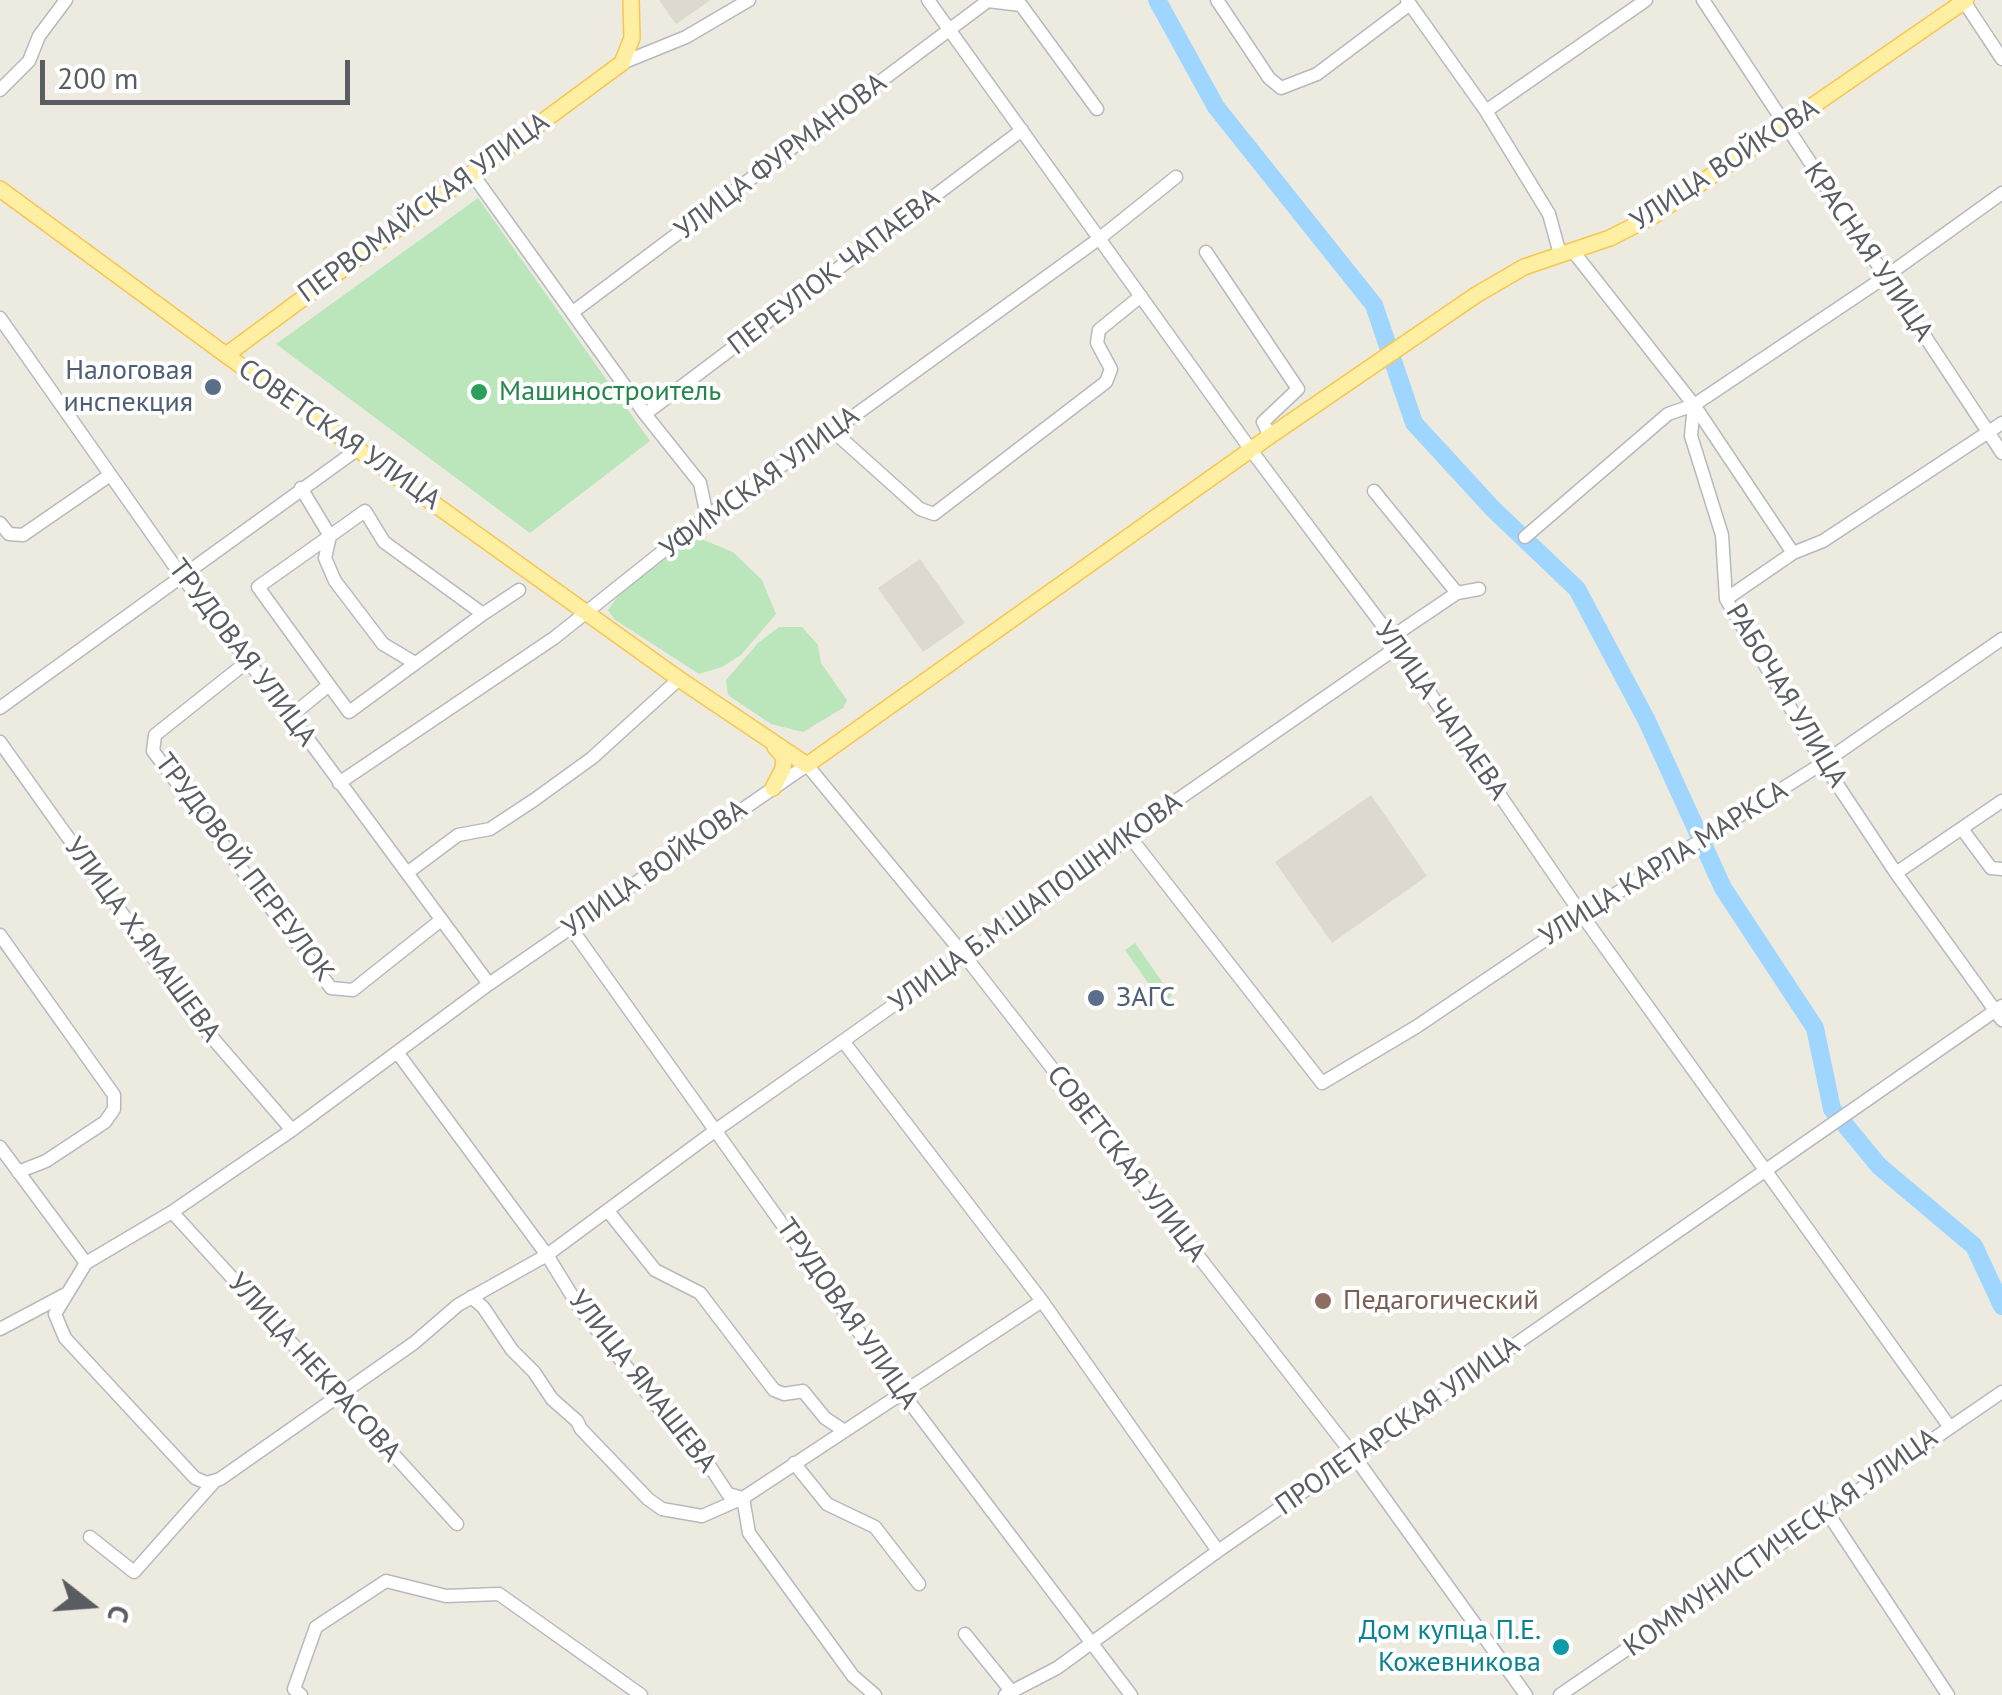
<!DOCTYPE html>
<meta charset="utf-8">
<style>
body{margin:0}
#map{position:relative;width:2002px;height:1695px;overflow:hidden;background:#edeae0;font-family:"PT Sans",sans-serif}
canvas{display:block}
.north{position:absolute;left:40px;top:1555px;width:100px;height:100px;-webkit-text-stroke:8px #fff;paint-order:stroke;rotate:107deg;font-size:28px;font-weight:700;line-height:40px;text-align:center;color:#595d62}
.north::after{content:'';display:block;margin:auto;width:35px;height:45px;background:#595d62;clip-path:polygon(50% 0,100% 100%,50% 72%,0 100%)}
.scale{position:absolute;left:40px;top:60px;width:310px;height:45px;box-sizing:border-box;border:5px solid #595d62;border-top:0;padding-left:12px;font-size:30px;line-height:35px;white-space:nowrap;color:#595d62;-webkit-text-stroke:8px #fff;paint-order:stroke}
</style>
<div id="map">
<canvas width="2002" height="1695"></canvas>
<div class="north">С</div>
<div class="scale">200 m</div>
</div>
<script>
const c = document.querySelector('canvas').getContext('2d');
c.lineJoin = 'round';
function fill(path, color) { c.fillStyle = color; c.fill(path, 'evenodd'); }
const shape = rows => new Path2D(rows.map(r => 'M' + r).join(''));
function strokePath(path, color, width, dash) { c.strokeStyle = color; c.lineWidth = width; c.lineCap = dash ? 'butt' : 'round'; c.setLineDash(dash || []); c.stroke(path); }
function drawText(font, color, halo, rows, align = 'center') {
  c.font = font + ' "PT Sans",sans-serif'; c.lineWidth = 8; c.setLineDash([]); c.textBaseline = 'middle'; c.strokeStyle = halo; c.fillStyle = color; for (const [text, x, y, turn = 0] of rows) {
    c.save(); c.translate(x, y); c.rotate((+turn || 0) * Math.PI / 180); c.textAlign = isNaN(turn) ? turn : align; if (halo) c.strokeText(text, 0, 0); c.fillText(text, 0, 0); c.restore();
  }
}
fill(shape([
 [659,0,711,0,676,24],
 [920,559,965,623,923,652,878,588],
 [1371,795,1427,876,1332,943,1275,862]
]), '#ddd9cf');
fill(shape([
 [478,198,650,441,530,533,276,344],
 [701,539,733,552,762,580,776,614,741,655,722,667,699,674,614,619,608,610,621,592,679,543],
 [779,627,802,627,818,645,821,663,847,700,843,708,803,732,771,724,728,695,726,680,758,643],
 [1135,943,1172,996,1162,1003,1125,950]
]), '#bbe6bb');
strokePath(shape([
 [1157,0,1216,107,1374,305,1414,423,1493,509,1577,589,1647,721,1723,888,1815,1028,1832,1109,1879,1166,1974,1246,2002,1306]
]), '#9ed6ff', 18);
const minor = shape([
 [928,0,1251,450,1392,638,1582,915,1949,1426],
 [1217,0,1269,78,1281,88,1317,74,1410,4],
 [1407,0,1486,111,1549,214,1560,254],
 [1703,0,2002,453],
 [1963,0,2002,59],
 [988,1,1021,5,1097,109],
 [622,63,686,37,749,0],
 [0,90,29,61,39,36,66,0],
 [1486,111,1646,0],
 [471,172,645,414,700,483,707,516],
 [1572,250,1694,405,1691,436,1722,535,1726,599,1823,763,1896,873,2002,1020],
 [1206,252,1298,389,1263,422,1270,436],
 [573,312,989,0],
 [0,318,183,578,291,716,489,984],
 [1694,405,1793,553],
 [645,414,1022,130],
 [833,431,920,509,934,514,1106,382,1111,369,1097,343,1099,330,1141,296],
 [1374,491,1457,593],
 [0,523,9,534,23,535,110,475],
 [330,536,325,558,335,581,383,644,415,663],
 [1525,537,1668,414,1694,405,1885,277,2002,193],
 [1479,589,1457,593,1405,628,1392,638,1389,653,1170,805,1130,837,964,955,843,1041,716,1130,547,1255,458,1305,414,1343,220,1479,207,1483,195,1478,65,1338,55,1314,86,1263,172,1212,292,1130,489,984,807,765,964,955,1354,1456,1526,1695],
 [1726,599,1793,553,1823,541,2002,423],
 [483,614,519,590],
 [248,661,155,735,153,751,331,988,353,990,441,920],
 [329,685,258,587,330,536],
 [0,708,358,449],
 [291,716,329,685,349,712,483,614,384,542,365,511,330,536,301,488],
 [0,742,203,1027,292,1130],
 [339,783,554,638,707,516,833,431,1100,238,1176,177],
 [1962,829,1991,868,2002,869],
 [1130,837,1322,1083,1416,1027,1582,915,1823,763,2002,639],
 [407,873,458,835,490,829,534,800,592,758,679,679],
 [1896,873,2002,801],
 [571,928,901,1391,1131,1695],
 [0,935,114,1095,114,1109,105,1122,46,1161,18,1172],
 [843,1041,1042,1301,1218,1551],
 [397,1052,547,1255,579,1307,659,1408,703,1456,728,1494,743,1498,749,1533,853,1676,875,1695],
 [0,1147,86,1263],
 [608,1211,655,1270,700,1293,774,1390,784,1394,803,1391,825,1418,843,1430],
 [172,1212,457,1524],
 [471,1297,483,1307,512,1350,534,1372,552,1399,577,1421,581,1429,648,1499,662,1509,702,1516,743,1498,1042,1301],
 [0,1329,66,1294],
 [794,1463,827,1504,875,1527,919,1584],
 [1827,1512,1948,1695],
 [90,1537,134,1572,214,1482],
 [965,1634,1012,1692],
 [301,1695,294,1689,316,1627,386,1581,446,1596,499,1594,641,1695],
 [1005,1695,1057,1668,1218,1551,2002,1006],
 [1560,1695,2002,1392]
]);
const major = shape([
 [0,189,226,355,679,679,807,765,1270,436,1476,295,1524,267,1610,238,1653,216,1966,0],
 [226,355,622,63,632,38,631,0],
 [773,788,783,769,784,757,775,747]
]);
strokePath(minor, '#b6b9be', 15);
strokePath(major, '#f8c64f', 18);
strokePath(minor, '#fff', 12);
strokePath(major, '#ffefa3', 15);
for (const [x, y, r, color] of [
 [213,387,10,"#5c6f8a"],
 [479,392,10,"#2e9e5b"],
 [1096,998,10,"#5c6f8a"],
 [1323,1301,10,"#8d6e63"],
 [1561,1647,10,"#0f9aa8"]
]) { const dot = new Path2D(); dot.arc(x, y, r, 0, 2 * Math.PI); c.fillStyle = color; c.fill(dot); strokePath(dot, '#fff', 4); }
drawText('28px', '#595d62', '#fff', [
 ["УЛИЦА ФУРМАНОВА",781,157,-37],
 ["УЛИЦА ВОЙКОВА",1725,165,-33],
 ["ПЕРВОМАЙСКАЯ УЛИЦА",424,208,-36],
 ["КРАСНАЯ УЛИЦА",1868,252,56],
 ["ПЕРЕУЛОК ЧАПАЕВА",834,272,-37],
 ["СОВЕТСКАЯ УЛИЦА",339,435,35],
 ["УФИМСКАЯ УЛИЦА",760,483,-36],
 ["ТРУДОВАЯ УЛИЦА",242,653,53],
 ["РАБОЧАЯ УЛИЦА",1786,696,59],
 ["УЛИЦА ЧАПАЕВА",1441,711,55],
 ["УЛИЦА КАРЛА МАРКСА",1664,864,-32],
 ["ТРУДОВОЙ ПЕРЕУЛОК",244,868,53],
 ["УЛИЦА ВОЙКОВА",655,869,-35],
 ["УЛИЦА Б.М.ШАПОШНИКОВА",1036,903,-36],
 ["УЛИЦА Х.ЯМАШЕВА",142,940,54],
 ["СОВЕТСКАЯ УЛИЦА",1126,1164,52],
 ["ТРУДОВАЯ УЛИЦА",847,1314,55],
 ["УЛИЦА НЕКРАСОВА",314,1368,48],
 ["УЛИЦА ЯМАШЕВА",642,1382,52],
 ["ПРОЛЕТАРСКАЯ УЛИЦА",1398,1426,-35],
 ["КОММУНИСТИЧЕСКАЯ УЛИЦА",1781,1543,-35]
]);
drawText('28px', '#4e5e75', '#fff', [
 ["Налоговая",193,371],
 ["инспекция",193,403],
 ["ЗАГС",1116,998,"left"]
], 'right');
drawText('28px', '#27864d', '#fff', [
 ["Машиностроитель",499,392]
], 'left');
drawText('28px', '#785e54', '#fff', [
 ["Педагогический",1343,1301]
], 'left');
drawText('28px', '#0d838f', '#fff', [
 ["Дом купца П.Е.",1541,1631],
 ["Кожевникова",1541,1663]
], 'right');
</script>
